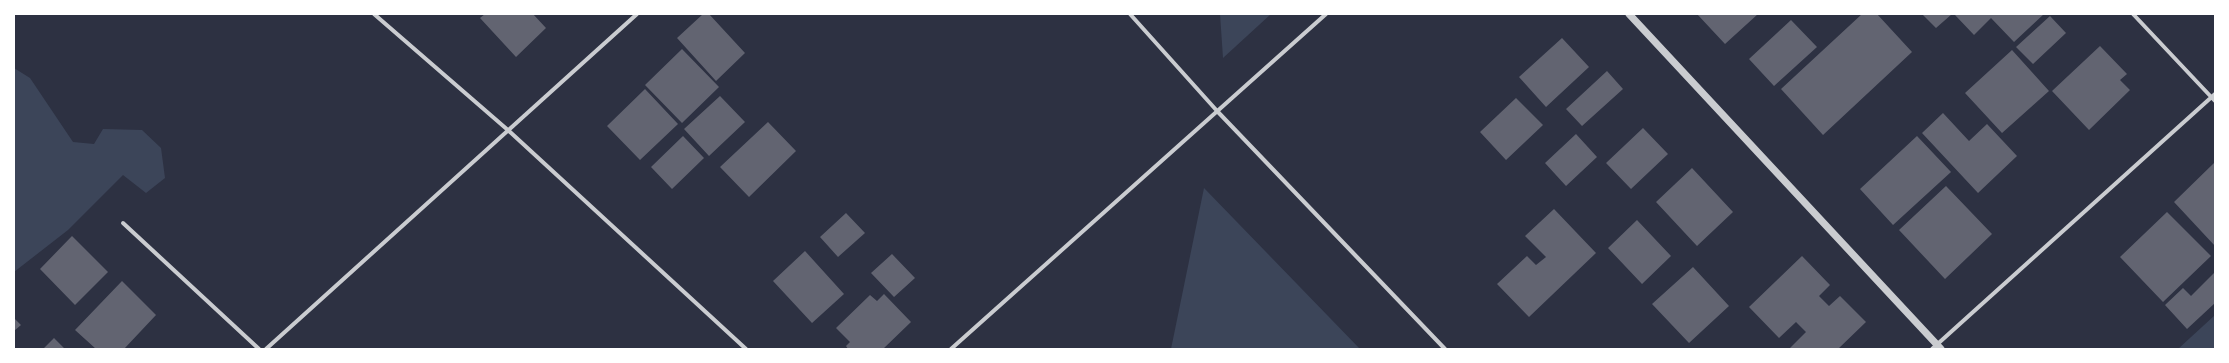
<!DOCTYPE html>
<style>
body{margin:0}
#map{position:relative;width:2229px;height:363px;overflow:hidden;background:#2d3142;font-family:"DejaVu Sans",sans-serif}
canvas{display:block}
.frame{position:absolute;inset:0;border:15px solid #fff;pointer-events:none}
</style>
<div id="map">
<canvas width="2229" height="363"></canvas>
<div class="frame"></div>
</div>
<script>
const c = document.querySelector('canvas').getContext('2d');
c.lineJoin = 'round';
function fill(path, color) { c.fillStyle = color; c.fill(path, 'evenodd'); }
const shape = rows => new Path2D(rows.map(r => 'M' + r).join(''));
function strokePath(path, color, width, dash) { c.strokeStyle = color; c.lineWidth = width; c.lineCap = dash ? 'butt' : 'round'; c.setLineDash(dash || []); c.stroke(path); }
fill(shape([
 [1220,14,1271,14,1223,58],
 [14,68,30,78,73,142,94,144,103,129,142,130,161,148,165,178,146,193,123,175,68,230,14,272],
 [1204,188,1360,349,1171,349],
 [2215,315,2215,349,2178,349]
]), '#3c4559');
fill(shape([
 [485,14,533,14,546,28,516,57,480,18],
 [703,14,709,14,745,53,716,81,677,38],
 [1697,14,1758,14,1725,44],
 [1862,14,1877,14,1912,52,1823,135,1781,89],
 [1922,14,1952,14,1936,28],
 [1957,14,2044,14,2014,42,1991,18,1974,35,1955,15],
 [2050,16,2066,33,2033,64,2016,47],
 [1791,20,1817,47,1774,86,1749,59],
 [1562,38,1589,67,1546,107,1519,77],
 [2100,46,2127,74,2120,80,2130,90,2089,130,2052,91],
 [682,49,719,87,682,123,645,85],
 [2012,50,2049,91,2002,133,1965,93],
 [1607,71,1623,89,1582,126,1566,109],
 [645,89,678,124,640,160,607,126],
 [720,96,745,122,709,156,684,129],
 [1516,98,1543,125,1506,160,1480,132],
 [1943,113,1969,141,1987,124,2017,156,1978,193,1922,133],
 [768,122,796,151,749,197,720,167],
 [1643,128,1668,154,1631,189,1606,163],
 [1576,134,1597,157,1566,186,1545,163],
 [683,136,704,158,672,189,651,167],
 [1917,136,1951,172,1893,225,1860,189],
 [2214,163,2215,164,2215,246,2174,202],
 [1692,168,1733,212,1697,246,1656,202],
 [1946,186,1992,234,1945,279,1899,230],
 [1554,209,1596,253,1529,317,1497,284,1527,256,1536,265,1546,257,1525,236],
 [2167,212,2211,256,2163,302,2120,257],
 [846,213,865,233,838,257,820,237],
 [1637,220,1671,256,1642,284,1608,248],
 [72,236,108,272,75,305,40,269],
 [805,251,844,294,812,323,773,281],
 [892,254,915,278,894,297,871,273],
 [1802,256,1830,285,1819,296,1829,306,1840,296,1866,322,1838,349,1789,349,1806,332,1796,322,1779,338,1749,307],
 [1693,267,1729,306,1689,343,1652,304],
 [2215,272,2215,303,2187,329,2165,305,2183,288,2191,296],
 [122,281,156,315,124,349,96,349,75,330],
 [884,294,911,322,883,349,848,349,846,346,850,342,836,328,870,295,877,301],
 [14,318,21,325,14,331],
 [54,338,65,349,43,349]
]), '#626471');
strokePath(shape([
 [374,14,509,131,746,349],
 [1130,14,1218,112,1445,349],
 [2133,14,2215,101],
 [123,223,259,349],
 [266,349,637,14],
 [951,349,1326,14],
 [1932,349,2215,94]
]), '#caccd0', 4);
strokePath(shape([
 [1629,14,1941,349]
]), '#caccd0', 7);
</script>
